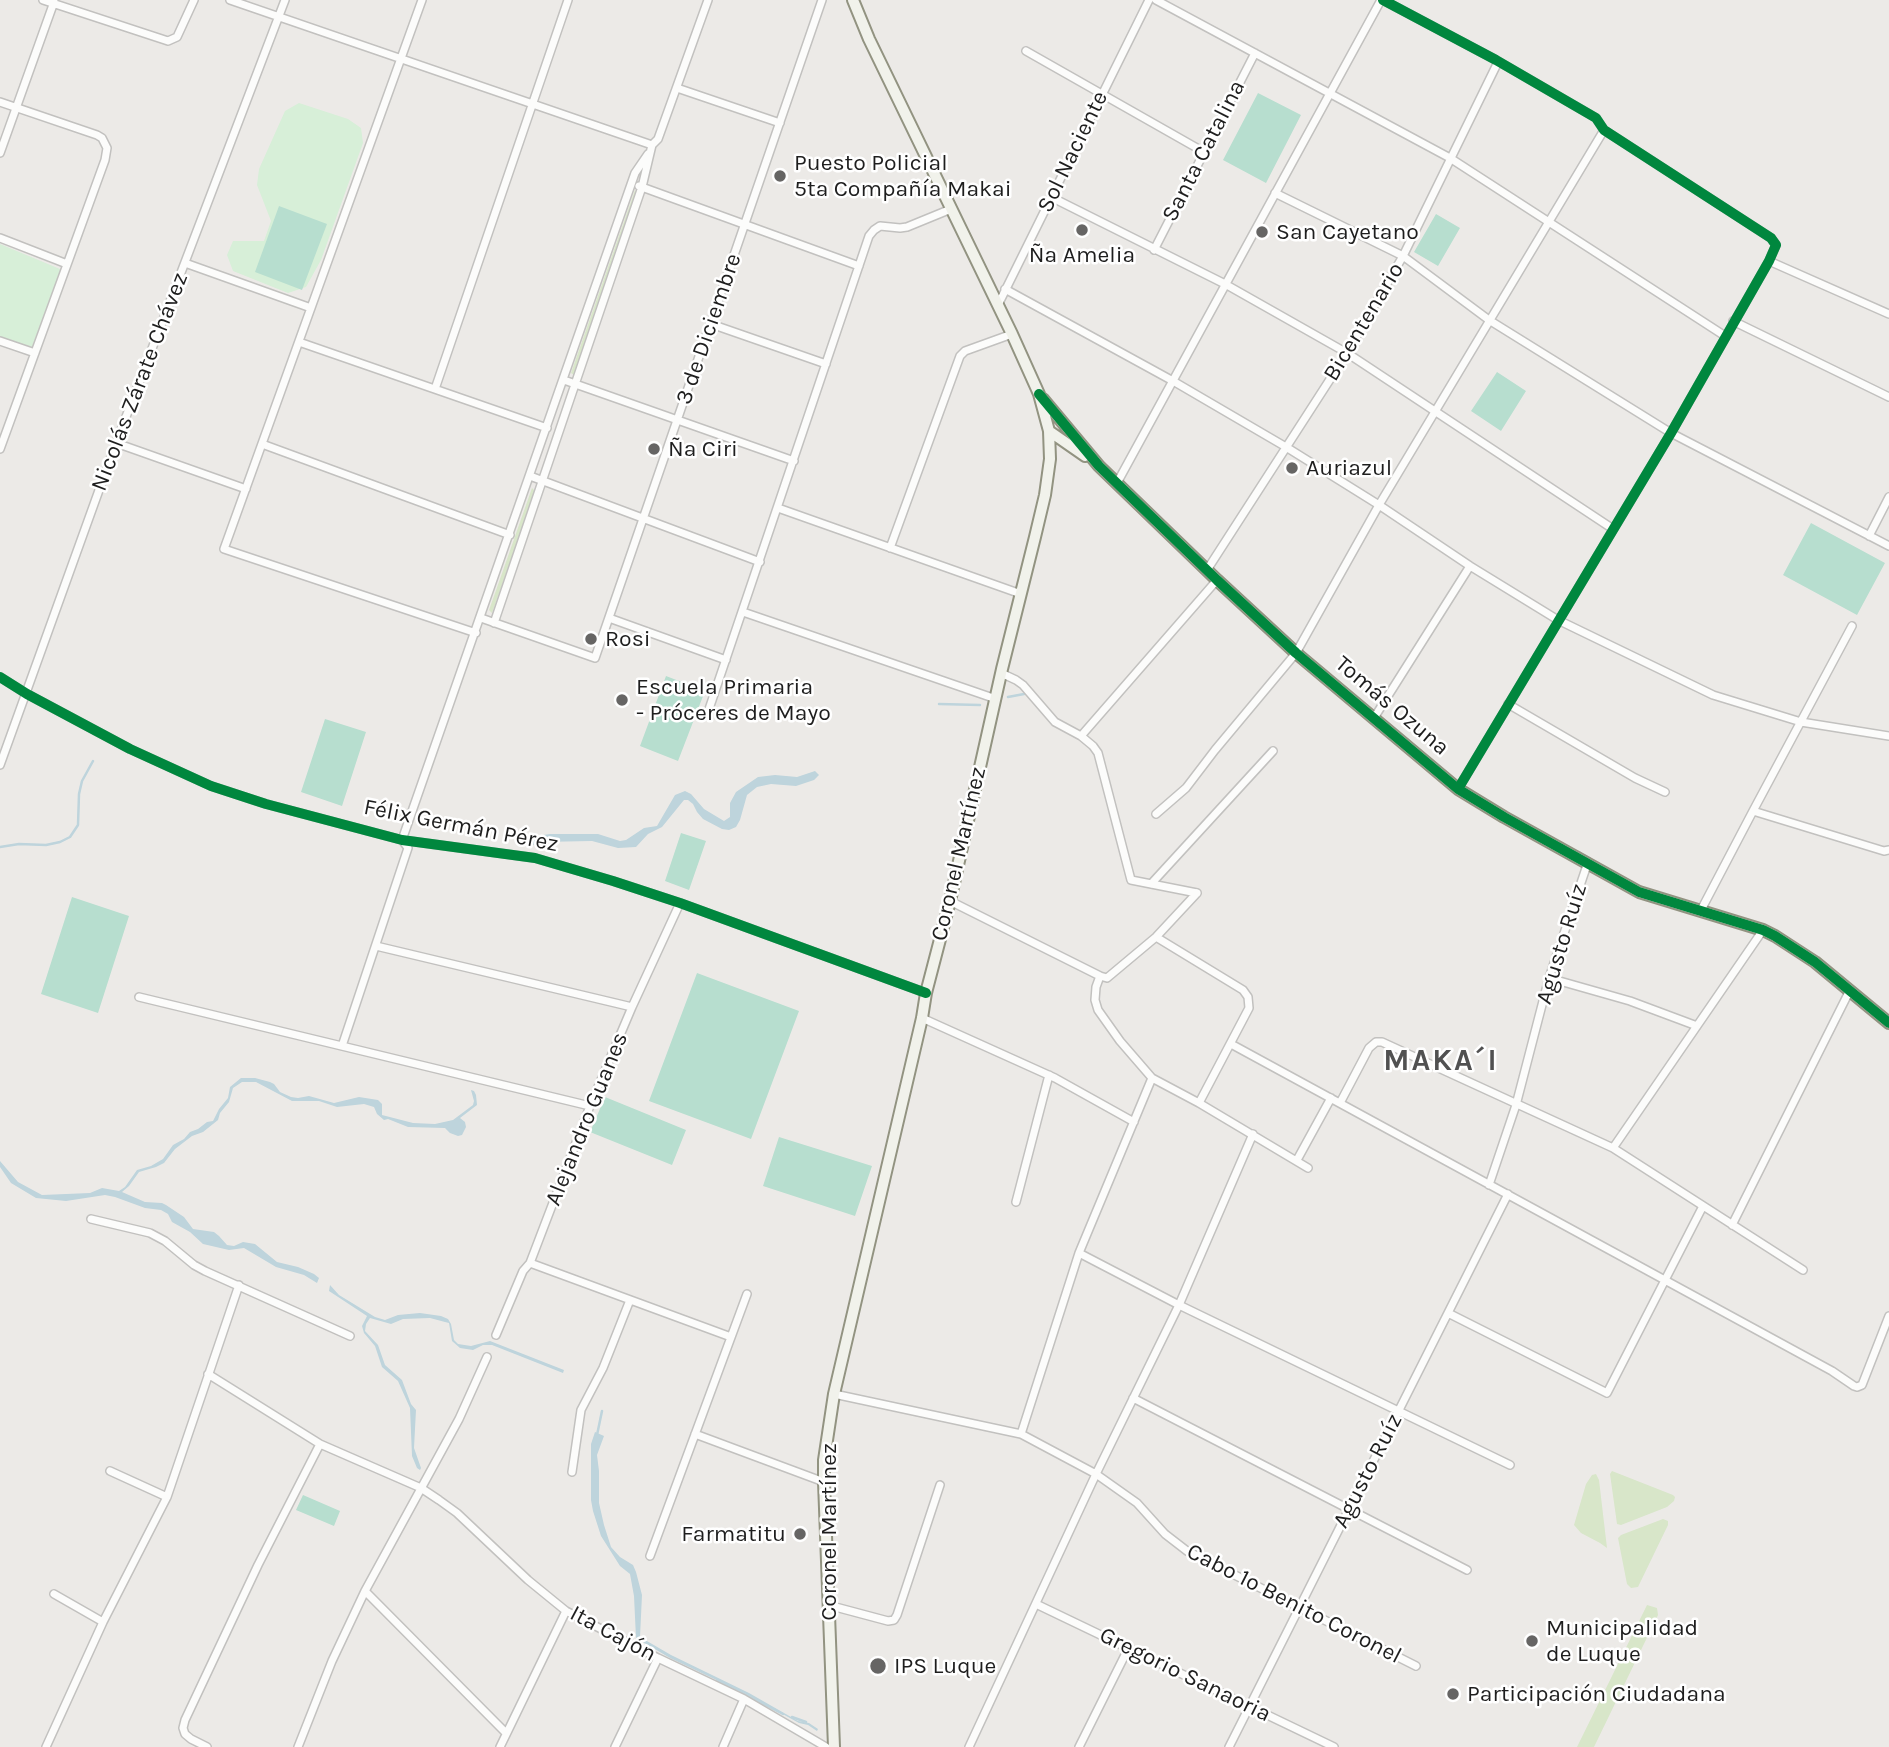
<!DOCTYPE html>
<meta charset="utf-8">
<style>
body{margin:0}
canvas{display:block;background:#eceae7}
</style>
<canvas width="1889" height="1747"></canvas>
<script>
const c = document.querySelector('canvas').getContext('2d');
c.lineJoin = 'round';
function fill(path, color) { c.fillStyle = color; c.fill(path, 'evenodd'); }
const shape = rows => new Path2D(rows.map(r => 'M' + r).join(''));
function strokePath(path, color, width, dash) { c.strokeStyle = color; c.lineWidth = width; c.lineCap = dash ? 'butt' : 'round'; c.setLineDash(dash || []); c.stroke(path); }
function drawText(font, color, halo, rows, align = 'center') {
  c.font = font + ' Karla,sans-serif'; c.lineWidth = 5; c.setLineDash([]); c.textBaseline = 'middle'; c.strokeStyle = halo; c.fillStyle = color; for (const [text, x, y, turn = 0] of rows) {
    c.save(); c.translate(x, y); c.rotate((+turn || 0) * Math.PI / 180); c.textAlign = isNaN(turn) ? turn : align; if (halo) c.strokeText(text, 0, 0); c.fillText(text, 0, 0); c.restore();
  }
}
fill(shape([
 [635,190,637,193,574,375,571,373],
 [532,488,535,491,492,613,489,610,494,596],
 [1612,1471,1673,1495,1675,1497,1674,1501,1667,1507,1621,1525,1617,1524,1610,1474],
 [1596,1474,1599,1480,1607,1548,1600,1543,1581,1533,1574,1525,1586,1484,1592,1475],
 [1663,1519,1668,1521,1668,1525,1638,1587,1631,1588,1627,1584,1618,1538,1621,1535],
 [1647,1605,1657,1608,1658,1615,1594,1747,1577,1747]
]), '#d8e6c9');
fill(shape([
 [299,103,348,119,361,128,363,143,321,260,306,287,288,293,233,271,227,255,233,241,264,241,271,221,257,185,259,169,285,111],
 [0,244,60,269,60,271,32,347,0,337]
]), '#d7efd8');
fill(shape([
 [1258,93,1301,115,1266,183,1223,160],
 [279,206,327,224,302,290,255,272],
 [1436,214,1460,228,1438,266,1414,252],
 [1497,372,1526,391,1501,431,1471,411],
 [1811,523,1885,563,1857,615,1783,575],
 [666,676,705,691,678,761,640,746],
 [325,719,366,732,342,806,301,792],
 [681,833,706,841,689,890,665,881],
 [72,897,129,916,98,1013,41,994],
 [697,973,799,1011,751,1139,649,1101],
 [605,1097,686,1130,672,1165,590,1132],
 [779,1137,872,1166,855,1216,763,1186],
 [303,1495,340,1511,334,1526,296,1510]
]), '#b7decf');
fill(shape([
 [815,771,819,775,814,780,796,786,771,784,757,787,747,795,740,820,736,827,729,830,722,829,703,819,697,812,693,804,688,800,684,800,662,827,648,834,636,847,618,848,592,841,540,842,529,847,526,845,530,839,536,836,550,834,598,834,620,841,626,840,644,828,657,826,675,795,685,791,691,794,704,809,724,821,730,817,730,803,736,792,758,777,775,775,797,777],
 [241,1078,255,1078,270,1082,274,1084,280,1092,291,1097,298,1098,309,1096,334,1103,359,1097,378,1100,382,1104,382,1115,413,1123,435,1124,453,1120,473,1105,474,1101,471,1090,474,1091,476,1095,477,1105,460,1118,465,1122,466,1127,462,1135,458,1136,450,1133,445,1128,408,1127,388,1119,384,1120,377,1114,374,1107,364,1104,337,1107,319,1101,292,1101,256,1082,242,1082,233,1088,229,1102,220,1113,218,1120,203,1132,192,1136,175,1149,164,1163,156,1167,139,1172,129,1186,122,1192,145,1202,162,1203,166,1205,184,1217,193,1229,214,1232,219,1236,227,1245,234,1246,243,1242,255,1244,277,1262,298,1267,314,1274,319,1278,317,1283,304,1275,276,1267,244,1248,229,1250,203,1244,190,1232,172,1222,168,1214,161,1210,145,1208,115,1197,105,1195,66,1201,36,1198,11,1183,0,1167,0,1161,18,1182,42,1195,90,1193,102,1188,119,1191,125,1187,137,1170,151,1166,163,1159,173,1145,184,1139,190,1132,198,1129,207,1122,213,1121,219,1109,228,1098,230,1087],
 [330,1285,339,1295,375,1317,385,1320,398,1315,420,1313,441,1316,448,1319,451,1324,454,1340,458,1344,471,1346,490,1341,564,1370,563,1373,492,1345,483,1345,473,1350,460,1348,452,1341,449,1323,445,1322,430,1318,403,1319,391,1324,370,1318,366,1324,365,1331,378,1345,385,1365,402,1380,411,1404,416,1410,414,1448,421,1468,420,1470,417,1468,412,1456,410,1408,398,1381,382,1367,375,1346,364,1333,362,1326,367,1316,329,1291],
 [595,1432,604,1436,597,1455,599,1471,599,1503,604,1525,611,1547,620,1557,633,1565,636,1572,642,1595,640,1637,671,1655,749,1693,798,1721,809,1723,818,1729,817,1731,808,1725,799,1723,748,1695,670,1658,636,1638,634,1596,630,1574,620,1566,601,1536,593,1511,591,1500,591,1444]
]), '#bed4dc');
strokePath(shape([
 [1008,697,1024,694],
 [939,704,980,705],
 [0,847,19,844,46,845,60,842,70,837,78,825,79,794,82,781,93,761],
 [1579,852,1594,861],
 [597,1435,602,1411],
 [717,1680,783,1714],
 [792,1717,806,1722]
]), '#bed4dc', 2.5);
const street = shape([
 [43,0,168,41,177,37,194,0],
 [230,0,652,145],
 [422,0,224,549,476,633],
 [1156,0,1450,158,1725,336],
 [1383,0,1496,60,1596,118,1604,130,1771,238,1776,245,1769,261,1671,433,1458,789],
 [1026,51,1204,152],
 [677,88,780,123],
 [0,102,97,135,102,138,107,148,105,160,0,449],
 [0,153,54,2],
 [639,186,859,266],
 [1275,193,1403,256,1489,320,1671,433,1889,546],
 [1051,197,1225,284,1347,353,1613,529],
 [0,238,67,264],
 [1154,250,1255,53],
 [1769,261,1889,314],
 [185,263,311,308],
 [1005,289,1173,381,1286,447,1379,505,1470,566,1558,620,1713,695,1801,722,1889,736],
 [998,305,1149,0],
 [1733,321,1889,397],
 [711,324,826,364],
 [0,341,35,353],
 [299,342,547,428],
 [564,380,794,461],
 [435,389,568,0],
 [116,443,246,489],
 [262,444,510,535],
 [530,476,760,562],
 [1117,483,1381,0],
 [778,508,1021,594],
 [1869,536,1889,497],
 [890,548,960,356,965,351,1012,334],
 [1207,570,1347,353,1403,256,1498,62],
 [743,612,996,699],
 [481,618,595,658,822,0],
 [609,618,726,660],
 [494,623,642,187,652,145,658,139,708,0],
 [1001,673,1016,680,1023,685,1055,722,1081,736,1093,746,1098,753,1131,880,1197,893],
 [0,677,27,694,130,749,211,786,266,804,402,840,535,858,613,881,680,903,926,993],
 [1508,704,1635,778,1665,792],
 [707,715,869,236,874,230,880,226,900,228,907,227,951,209],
 [1374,718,1470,566],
 [1081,736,1217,580],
 [0,765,116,443,285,0],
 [1753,811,1884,851,1889,850],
 [1156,814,1186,788,1215,750,1296,653,1379,505,1604,130],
 [1151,884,1273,751],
 [950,901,1100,976,1107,978,1156,937,1197,893],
 [1700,912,1753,811,1852,626],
 [1156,937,1243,990,1248,997,1249,1008,1199,1103],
 [376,946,632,1007],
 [1100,976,1096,987,1095,1000,1098,1010,1120,1041,1152,1078,1199,1103,1308,1168],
 [1549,978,1630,1001,1697,1026],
 [139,997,590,1106],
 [922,1018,1055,1078,1134,1122],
 [1231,1044,1832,1371,1854,1386,1857,1387,1862,1385,1889,1316],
 [342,1046,408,848,402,840,635,173,648,154],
 [1340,1103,1369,1048,1376,1042,1382,1042,1613,1148,1803,1270],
 [1613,1148,1763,930],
 [1297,1160,1331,1098],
 [1489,1185,1516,1105,1549,978,1587,865],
 [1016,1202,1049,1075],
 [91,1219,150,1233,165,1241,194,1265,205,1271,350,1336],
 [1732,1225,1850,990],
 [1079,1253,1179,1305,1510,1465],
 [530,1263,731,1337],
 [1448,1313,1607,1393,1703,1206],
 [496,1335,523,1271,530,1263,590,1106,632,1007,680,903],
 [208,1374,320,1444,421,1488,439,1500,457,1513,528,1580,566,1611,658,1658,744,1699,826,1747],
 [834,1394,1021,1434,1096,1474,1137,1503,1165,1534,1187,1551,1416,1666],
 [1133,1398,1467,1570],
 [695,1434,824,1482],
 [1021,1434,1079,1253,1152,1078],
 [110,1471,167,1497],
 [572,1472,581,1410,603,1368,630,1300],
 [650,1556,747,1294],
 [365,1591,506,1733],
 [54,1594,103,1622],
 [1036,1604,1334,1747],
 [828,1605,888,1621,894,1620,897,1615,940,1485],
 [46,1747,103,1622,167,1497,239,1285],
 [207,1747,191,1739,185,1734,183,1728,185,1720,258,1565,320,1444],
 [298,1747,332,1661,365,1591,459,1419,487,1357],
 [500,1747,566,1611],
 [615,1747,658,1658],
 [723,1747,744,1699],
 [969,1747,1096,1474,1179,1305,1253,1134],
 [1079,1747,1129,1647],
 [1229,1747,1508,1194]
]);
const secondary = shape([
 [1043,399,1099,466,1217,580,1296,653,1458,789,1504,817,1639,892,1763,930,1775,936,1815,962,1889,1023],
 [1049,431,1085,456],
 [834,1747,824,1482,824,1460,834,1394,922,1018,926,993,950,901,1002,669,1035,537,1045,495,1050,459,1049,431,1039,394,1012,334,869,39,853,0]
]);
strokePath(street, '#c2c1bf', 10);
strokePath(secondary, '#929381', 14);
strokePath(street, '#fcfcfb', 7);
strokePath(secondary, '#f1f2eb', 10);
strokePath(shape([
 [1383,0,1496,60,1596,118,1604,130,1771,238,1776,245,1769,261,1671,433,1458,789],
 [1039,394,1099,466,1217,580,1296,653,1458,789,1504,817,1639,892,1763,930,1775,936,1815,962,1889,1023],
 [0,677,27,694,130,749,211,786,266,804,402,840,535,858,613,881,680,903,926,993]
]), '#00873e', 10);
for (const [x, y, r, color] of [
 [780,176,7,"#666564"],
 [1082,230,7,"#666564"],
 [1262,232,7,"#666564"],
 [654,449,7,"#666564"],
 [1292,468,7,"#666564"],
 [591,639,7,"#666564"],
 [622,700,7,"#666564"],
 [800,1534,7,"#666564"],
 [1532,1641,7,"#666564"],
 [878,1666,9,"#666564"],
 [1453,1694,7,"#666564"]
]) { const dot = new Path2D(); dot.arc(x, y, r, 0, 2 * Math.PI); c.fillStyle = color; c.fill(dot); strokePath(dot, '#fff', 2.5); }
drawText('23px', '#1e1e1e', '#fff', [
 ["Santa Catalina",1204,151,-63],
 ["Sol Naciente",1073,152,-64],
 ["Bicentenario",1364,322,-59],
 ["3 de Diciembre",709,329,-71],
 ["Nicolás Zárate Chávez",140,382,-69],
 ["Tomás Ozuna",1392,706,40],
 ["Félix Germán Pérez",461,826,11],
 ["Coronel Martínez",959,854,-77],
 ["Agusto Ruíz",1562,944,-73],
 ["Alejandro Guanes",587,1119,-68],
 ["Agusto Ruíz",1368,1471,-63],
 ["Coronel Martínez",829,1532,-90],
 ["Cabo 1o Benito Coronel",1294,1604,27],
 ["Ita Cajón",613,1634,28],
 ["Gregorio Sanaoria",1185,1675,26]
]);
drawText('23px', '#1e1e1e', '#fff', [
 ["Puesto Policial",794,163],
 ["5ta Compañía Makai",794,189],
 ["San Cayetano",1276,232],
 ["Ña Amelia",1082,255,"center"],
 ["Ña Ciri",668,449],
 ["Auriazul",1306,468],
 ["Rosi",605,639],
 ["Escuela Primaria",636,687],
 ["- Próceres de Mayo",636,713],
 ["Farmatitu",786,1534,"right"],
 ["Municipalidad",1546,1628],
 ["de Luque",1546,1654],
 ["IPS Luque",894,1666],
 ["Participación Ciudadana",1467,1694]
], 'left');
c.letterSpacing = '2px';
drawText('bold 30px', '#515151', '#fff', [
 ["MAKA´I",1441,1061]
]);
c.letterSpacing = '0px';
</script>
